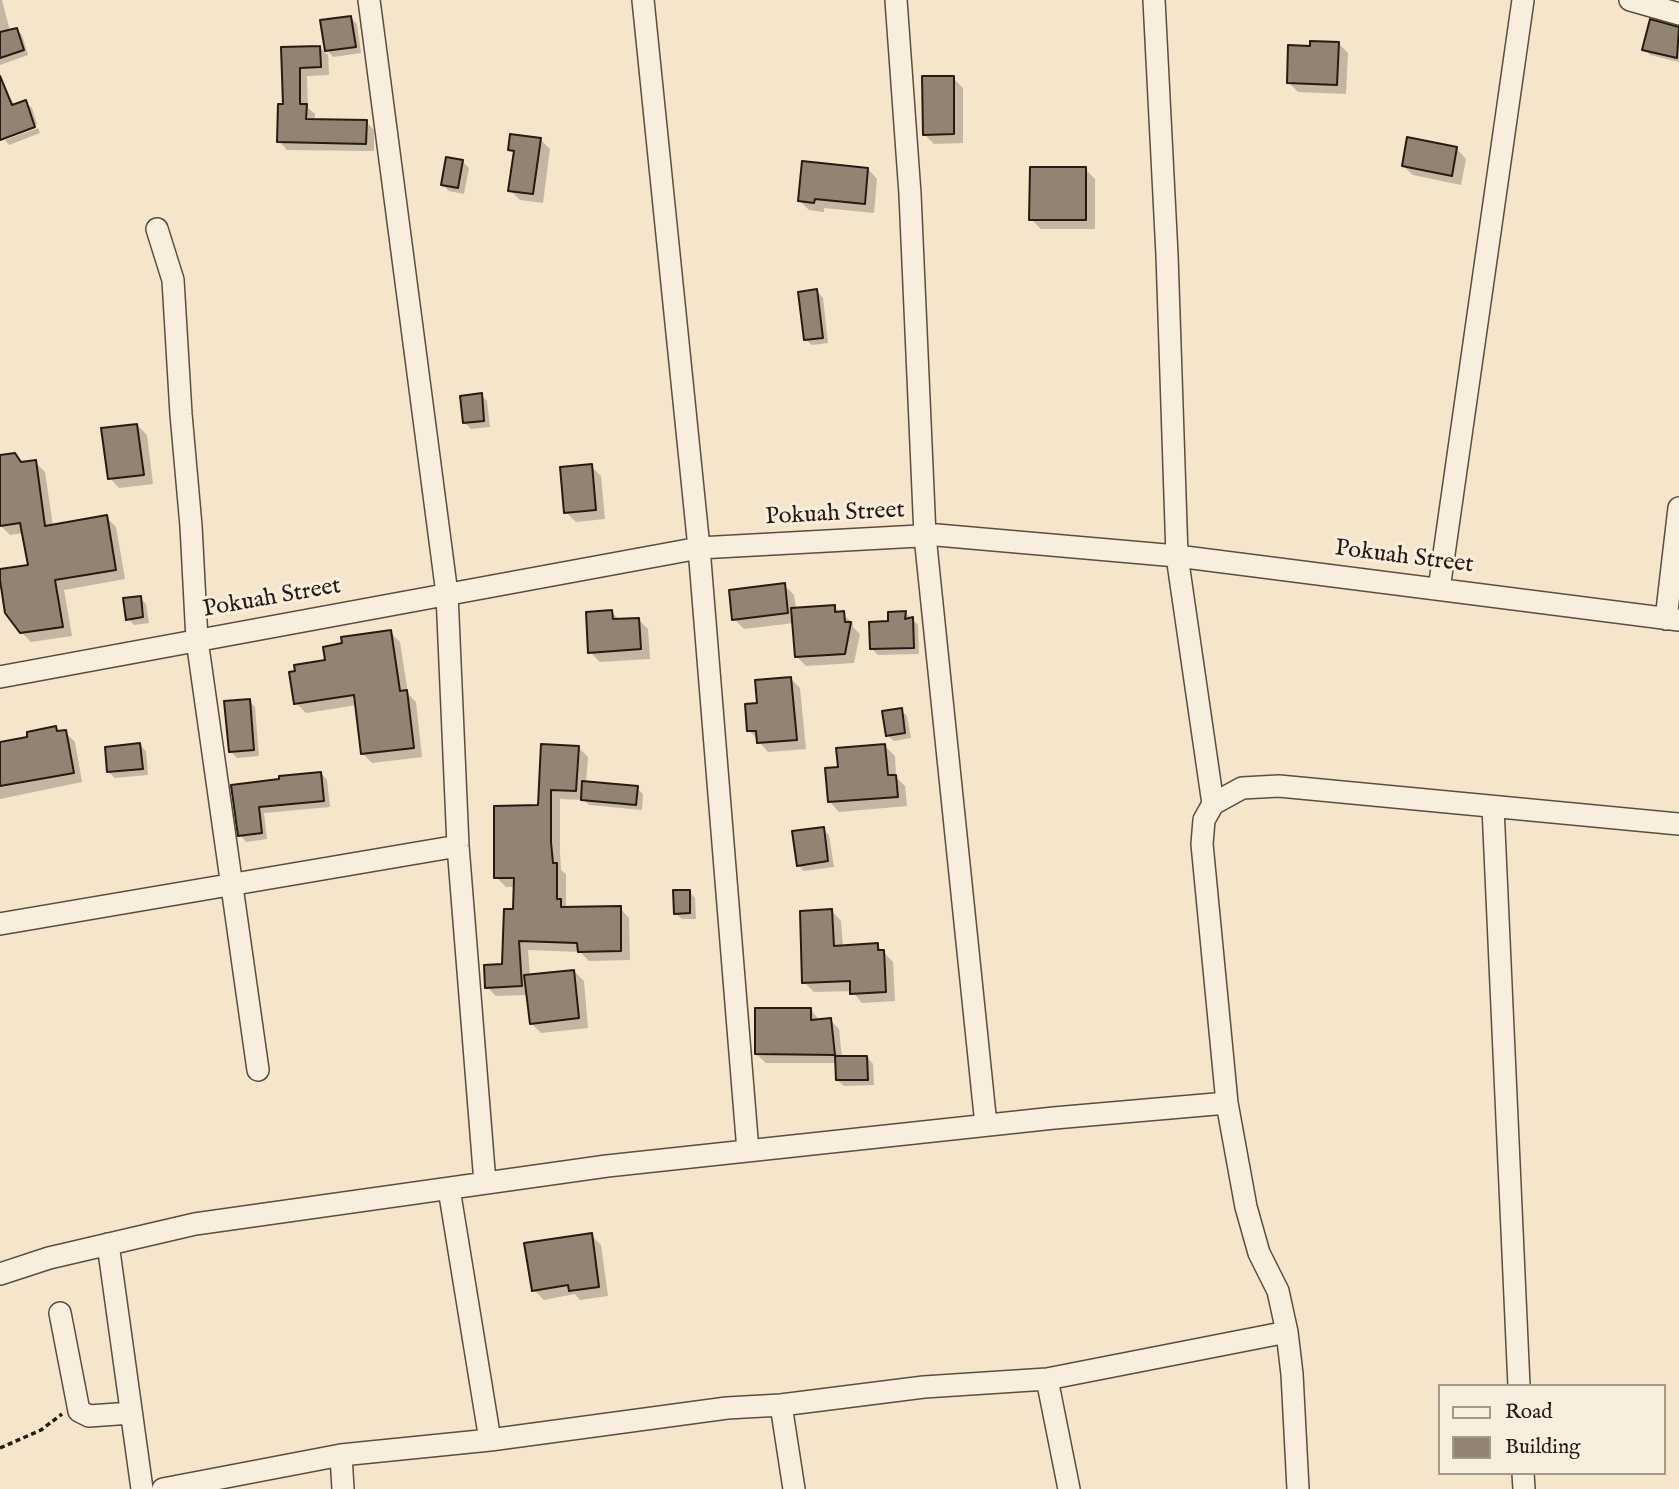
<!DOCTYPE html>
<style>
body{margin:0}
#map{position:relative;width:1679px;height:1489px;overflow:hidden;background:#f4e5cb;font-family:"IM FELL English",serif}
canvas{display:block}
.legend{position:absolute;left:1438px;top:1384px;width:228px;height:91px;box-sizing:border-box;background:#f8eedd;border:2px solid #a5998c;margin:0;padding:9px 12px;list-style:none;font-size:21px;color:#281a12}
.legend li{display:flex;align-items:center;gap:14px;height:35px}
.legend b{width:35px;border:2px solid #a5998c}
</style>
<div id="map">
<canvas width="1679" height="1489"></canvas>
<ul class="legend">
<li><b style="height:9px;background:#f8eedd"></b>Road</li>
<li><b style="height:19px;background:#928472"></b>Building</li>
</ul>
</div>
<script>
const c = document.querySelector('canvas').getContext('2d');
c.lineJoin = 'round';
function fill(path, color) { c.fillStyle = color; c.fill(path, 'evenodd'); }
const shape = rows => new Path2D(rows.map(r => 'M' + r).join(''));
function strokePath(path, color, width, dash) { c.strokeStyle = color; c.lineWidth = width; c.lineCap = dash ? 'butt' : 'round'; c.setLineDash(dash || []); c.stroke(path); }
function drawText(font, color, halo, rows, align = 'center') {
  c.font = font + ' "IM FELL English",serif'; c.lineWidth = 6; c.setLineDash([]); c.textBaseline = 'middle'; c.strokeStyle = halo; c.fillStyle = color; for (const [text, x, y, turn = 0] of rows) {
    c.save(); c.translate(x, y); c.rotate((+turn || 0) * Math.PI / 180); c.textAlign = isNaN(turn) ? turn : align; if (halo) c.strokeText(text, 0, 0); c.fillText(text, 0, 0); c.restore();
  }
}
fill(shape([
 [0,0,2,0,10,31,17,30,22,35,28,55,0,65],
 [351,18,357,24,361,53,333,57,328,51,329,75,307,76,308,108,315,114,314,121,366,122,374,130,374,151,287,150,279,141,285,106,283,48,319,47,328,55,322,22],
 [1675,28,1679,28,1679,62,1650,55,1644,49],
 [1338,43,1348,53,1346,94,1298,92,1288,82],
 [953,78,963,88,963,143,934,144,924,134],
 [7,93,15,106,25,102,32,108,37,124,4,137,4,139,0,130,0,95],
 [38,128,40,133,9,145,5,140],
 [540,139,550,149,543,203,520,200,510,190,515,154,510,149],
 [1457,149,1466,159,1461,185,1413,175,1403,166],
 [463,162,469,168,464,194,449,191,443,185],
 [868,169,877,179,874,213,824,208,824,212,809,210,799,200],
 [1085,169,1095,179,1095,229,1041,229,1031,219],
 [817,291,823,298,828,343,812,345,805,339],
 [481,395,487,401,490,427,471,429,464,422],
 [137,425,147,435,153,484,119,488,110,478],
 [15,455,23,464,35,462,45,472,53,526,106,517,116,527,125,579,64,590,72,636,31,642,21,632,30,566,24,533,10,535,0,525,0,457],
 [591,466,601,476,605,519,576,522,566,512],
 [784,585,794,595,796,609,834,607,853,623,853,627,860,634,854,663,806,666,796,656,794,623,744,629,734,619],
 [140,598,146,604,149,623,134,625,128,619],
 [612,612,620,621,638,619,648,629,650,659,600,662,590,652],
 [906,613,918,625,919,654,878,655,872,649,890,623],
 [390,632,400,642,408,694,416,702,422,757,372,763,362,753,357,705,306,713,296,703,327,661],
 [791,679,800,688,806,749,768,752,749,730,759,705],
 [249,701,255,707,259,756,237,758,231,752],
 [901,710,907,716,911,738,894,741,887,735],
 [56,728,60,732,65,732,75,742,82,782,0,799,0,743,29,739],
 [140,745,146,751,148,775,115,778,109,772],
 [885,746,895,756,896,777,905,786,907,806,839,812,830,802,839,768],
 [578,747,588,757,586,783,637,788,643,794,642,810,589,805,584,800,560,799,560,852,561,870,566,874,566,907,620,908,629,918,630,960,589,961,580,952,528,950,530,976,574,971,584,981,588,1028,541,1033,531,1023,528,995,496,996,487,987,504,966,514,911,515,887,506,887,496,877],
 [321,773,327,780,330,807,264,813,267,839,246,842,240,835,233,786],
 [823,829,829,835,834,867,804,871,798,865],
 [689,891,695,898,696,919,682,919,675,913],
 [832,911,841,921,843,947,877,945,893,962,895,1001,862,1003,852,991,814,992,804,982],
 [811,1010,820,1021,830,1020,839,1029,842,1058,867,1057,873,1064,874,1085,844,1086,837,1080,837,1063,766,1063,756,1054],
 [591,1235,601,1245,608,1296,580,1300,575,1294,544,1300,534,1290]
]), '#0003');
const building = shape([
 [351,16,356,47,325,51,320,20,351,16],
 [1650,19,1679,27,1677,58,1642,50,1650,19],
 [17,28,24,50,0,58,0,32,17,28],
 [1310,41,1339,42,1337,85,1287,83,1288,45,1310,46,1310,41],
 [320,46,321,67,300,68,300,104,307,104,306,119,367,120,366,144,277,142,278,104,283,104,281,47,320,46],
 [0,76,12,105,26,100,35,127,0,140,0,76],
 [922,76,954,76,954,134,923,135,922,76],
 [510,134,541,138,533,194,508,191,514,151,508,150,510,134],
 [1407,137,1457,147,1452,176,1402,166,1407,137],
 [446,157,463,160,458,188,441,185,446,157],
 [802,161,868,168,865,204,815,199,814,203,798,201,802,161],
 [1030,167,1086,167,1086,220,1029,220,1030,167],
 [817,289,823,338,804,340,798,292,817,289],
 [482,393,484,421,463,423,460,396,482,393],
 [137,424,144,475,108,479,101,428,137,424],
 [15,453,21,462,36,460,45,526,107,515,116,570,55,580,63,627,20,633,5,613,0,580,0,569,28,565,20,523,0,526,0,455,15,453],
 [592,464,596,510,564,513,560,467,592,464],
 [785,583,788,613,732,620,729,590,785,583],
 [141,596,143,617,126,620,123,598,141,596],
 [835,605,835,612,844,611,845,622,851,622,845,654,795,657,791,608,835,605],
 [612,610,613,619,639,618,641,649,588,653,586,612,612,610],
 [906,611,905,619,913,617,914,648,870,649,869,622,888,621,888,612,906,611],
 [391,630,400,691,407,690,414,748,361,754,354,695,294,704,289,672,295,671,294,665,325,660,323,647,342,643,341,637,391,630],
 [791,677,797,740,757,743,756,731,747,731,745,704,757,703,755,680,791,677],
 [250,699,254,750,229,752,224,701,250,699],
 [902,708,905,733,886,736,882,711,902,708],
 [56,726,57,731,66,730,74,773,0,786,0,742,27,737,27,732,56,726],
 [140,743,143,769,107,772,105,747,140,743],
 [541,744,579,746,576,791,551,790,551,842,553,863,557,863,557,899,561,899,561,907,621,906,621,951,578,952,577,943,519,941,522,986,485,988,484,965,502,964,504,909,513,909,514,878,494,878,494,806,538,805,541,744],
 [885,744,888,775,896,775,898,797,828,802,825,768,838,767,836,748,885,744],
 [321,772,324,801,259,807,262,833,238,836,231,785,279,779,279,776,321,772],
 [582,781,638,786,636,805,581,800,582,781],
 [824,827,828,861,797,866,792,831,824,827],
 [673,890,690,890,690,913,674,914,673,890],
 [832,909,834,946,878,943,878,950,884,950,886,992,850,994,850,981,802,983,800,911,832,909],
 [574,970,579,1018,530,1024,524,975,574,970],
 [755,1008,811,1008,811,1020,831,1018,835,1055,755,1054,755,1008],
 [835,1056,867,1056,868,1080,836,1080,835,1056],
 [592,1233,599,1287,569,1291,568,1285,532,1291,524,1243,592,1233]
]);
fill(building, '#928472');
strokePath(building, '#281a12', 2);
const minor = shape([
 [369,0,447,594,458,846,485,1183],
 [643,0,699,548,748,1151],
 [896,0,910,194,925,536,986,1125],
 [1154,0,1167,255,1177,556,1213,804],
 [1630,0,1679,14],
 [157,229,173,280,181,414,191,526,197,640,258,1070],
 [1439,589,1523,0],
 [1666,619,1679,508],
 [0,677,699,548,937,535,1177,556,1679,620],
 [1493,807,1519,1386],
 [0,924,458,846],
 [449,1189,490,1440],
 [108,1244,142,1489],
 [0,1274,49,1258,195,1224,607,1166,1054,1118,1227,1103],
 [60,1313,79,1411,89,1416,131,1413],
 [1047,1379,1069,1489],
 [781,1405,794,1489],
 [341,1455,343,1489],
 [1523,1473,1524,1489],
 [163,1489,341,1455,490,1440,727,1408,781,1405,924,1387,1047,1379,1287,1332],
 [1298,1489,1292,1374,1287,1332,1278,1291,1259,1253,1246,1207,1227,1103,1202,844,1204,820,1213,804,1242,788,1279,786,1679,824]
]);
strokePath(minor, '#5b4d40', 24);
strokePath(shape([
 [0,1448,41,1430,62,1414]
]), '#281a12', 3.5, [5, 3.5]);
strokePath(minor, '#f8eedd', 21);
drawText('24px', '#281a12', '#f8eedd', [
 ["Pokuah Street",835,515,-3],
 ["Pokuah Street",1404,558,7],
 ["Pokuah Street",272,599,-10]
]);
</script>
